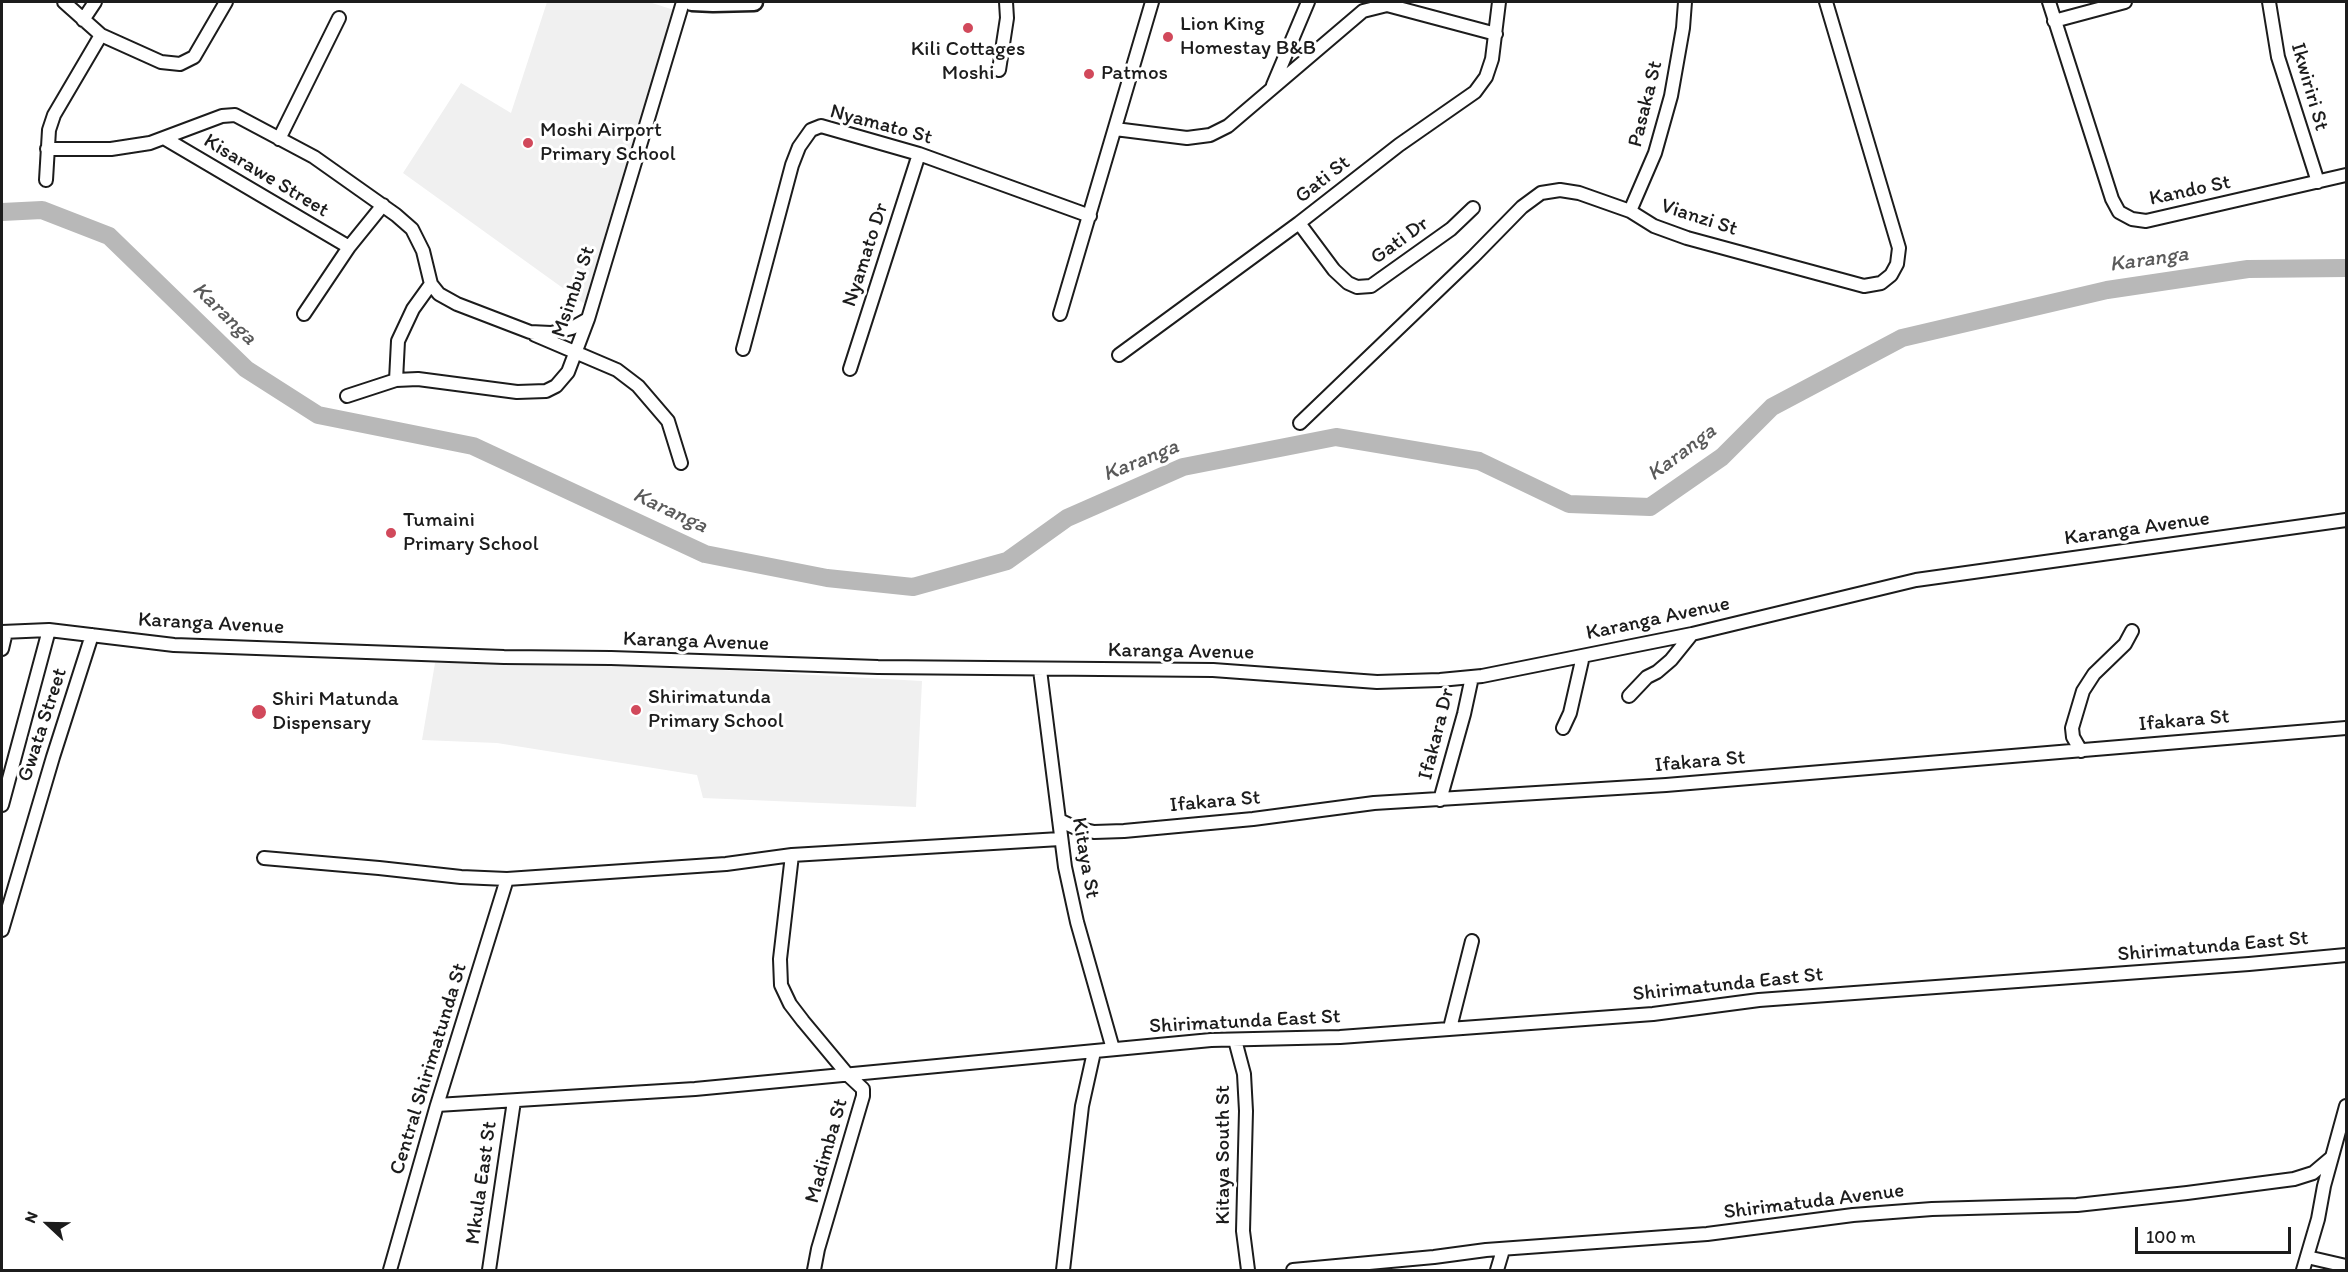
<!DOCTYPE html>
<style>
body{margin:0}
#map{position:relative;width:2348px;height:1272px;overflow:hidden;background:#fff;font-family:Itim,sans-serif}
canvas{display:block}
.frame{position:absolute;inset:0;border:3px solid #1c1c1c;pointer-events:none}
.north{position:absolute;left:18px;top:1194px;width:60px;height:60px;-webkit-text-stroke:4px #fff;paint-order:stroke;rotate:292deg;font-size:16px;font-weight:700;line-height:24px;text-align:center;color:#1c1c1c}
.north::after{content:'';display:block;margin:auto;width:21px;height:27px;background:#1c1c1c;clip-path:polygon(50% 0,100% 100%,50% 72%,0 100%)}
.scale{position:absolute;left:2135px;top:1227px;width:156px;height:27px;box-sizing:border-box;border:3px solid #1c1c1c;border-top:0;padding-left:8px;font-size:18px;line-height:21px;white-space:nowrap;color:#1c1c1c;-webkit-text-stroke:4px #fff;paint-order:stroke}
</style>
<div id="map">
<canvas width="2348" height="1272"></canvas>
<div class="frame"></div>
<div class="north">N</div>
<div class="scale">100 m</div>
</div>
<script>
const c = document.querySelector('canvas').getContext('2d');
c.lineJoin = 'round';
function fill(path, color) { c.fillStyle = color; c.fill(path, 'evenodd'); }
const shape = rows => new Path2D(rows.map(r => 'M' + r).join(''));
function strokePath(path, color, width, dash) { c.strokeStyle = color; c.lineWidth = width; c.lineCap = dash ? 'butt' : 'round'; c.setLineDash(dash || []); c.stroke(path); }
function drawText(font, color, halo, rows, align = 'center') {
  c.font = font + ' Itim,sans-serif'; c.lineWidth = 6; c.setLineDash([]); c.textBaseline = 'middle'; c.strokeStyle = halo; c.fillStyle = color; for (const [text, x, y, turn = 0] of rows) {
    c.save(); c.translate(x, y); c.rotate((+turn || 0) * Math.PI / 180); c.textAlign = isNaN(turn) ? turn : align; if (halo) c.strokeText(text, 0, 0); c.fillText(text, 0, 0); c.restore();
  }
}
fill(shape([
 [547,2,649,2,674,10,585,304,403,173,461,83,511,113],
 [435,663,613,664,922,681,916,807,703,798,697,775,497,743,422,740]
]), '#f0f0f0');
strokePath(shape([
 [2,212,42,210,109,236,246,369,318,415,473,446,705,554,827,578,913,587,1007,561,1067,518,1183,467,1336,437,1479,461,1569,504,1650,507,1722,457,1772,407,1902,338,2107,290,2248,269,2346,268]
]), '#b8b8b8', 18);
const street = shape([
 [64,2,101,35,161,62,180,64,194,57,226,2],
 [2049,2,2112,199,2119,212,2132,219,2146,221,2346,175],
 [2269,2,2278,57,2318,182],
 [83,20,95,2],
 [2054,21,2125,2],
 [999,70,1007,18,1006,2],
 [1273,85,1308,2],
 [1115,129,1187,138,1210,135,1228,126,1363,11,1387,5,1496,34],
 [164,138,349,247],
 [279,139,339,18],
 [47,149,111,149,150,143,222,116,235,115,314,157,396,215,412,229,423,251,431,284,439,294,457,304,530,332,551,333,572,328,588,319],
 [46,180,49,130,54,115,101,35],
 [1630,211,1655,153,1671,96,1683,28,1685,2],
 [1299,223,1334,270,1348,283,1357,287,1371,286,1451,229,1473,208],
 [304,314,349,247,383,205],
 [1060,314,1152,2],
 [535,335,617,370,638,386,668,421,681,463],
 [743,349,792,165,799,147,811,130,821,126,919,154,1090,216],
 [1119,355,1299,223,1399,145,1475,92,1486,77,1492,59,1499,2],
 [850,369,919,154],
 [396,380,398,341,413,309,431,284],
 [347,396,396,380,418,379,517,392,546,391,556,386,568,372,588,319,683,2],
 [1300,423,1473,257,1522,207,1541,193,1560,190,1579,193,1630,211,1654,226,1687,238,1864,286,1881,283,1891,275,1897,264,1899,248,1826,2],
 [2,632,49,630,174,645,504,657,611,658,878,667,1213,670,1377,682,1440,680,1482,676,1692,634,1916,580,2346,520],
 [2,649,6,632],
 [1040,670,1065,867,1077,922,1113,1049],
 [1629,696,1647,677,1657,672,1671,660,1692,634],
 [1563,728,1570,713,1583,656],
 [2081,751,2073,737,2072,728,2083,691,2094,674,2125,644,2132,631],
 [1440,800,1464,714,1472,677],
 [2,805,49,630],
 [1059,820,1076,828,1094,832,1124,831,1253,819,1374,803,1666,785,2346,728],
 [792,855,780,959,781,985,790,1004,803,1021,848,1075,863,1089,863,1096,818,1249,814,1270],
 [264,858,379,868,461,877,507,879,726,864,792,855,1060,839],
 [2,930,53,757,92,635],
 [1450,1028,1472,941],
 [1235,1040,1244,1074,1246,1111,1243,1231,1248,1270],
 [437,1105,695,1089,1211,1040,1340,1037,1653,1014,1759,1000,2249,964,2346,955],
 [2307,1257,2346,1266],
 [390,1270,437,1105,507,879],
 [489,1270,514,1101],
 [1063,1270,1082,1106,1094,1052],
 [1293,1270,1434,1257,1486,1250,1707,1234,1853,1215,1932,1209,2077,1205,2187,1193,2294,1179,2313,1173,2332,1157],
 [1497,1270,1503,1250],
 [2303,1270,2318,1219,2324,1186,2346,1106]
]);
const secondary = shape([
 [692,2,713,3,754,2]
]);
strokePath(street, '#1c1c1c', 16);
strokePath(secondary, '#1c1c1c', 21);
strokePath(street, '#fff', 12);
strokePath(secondary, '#fff', 16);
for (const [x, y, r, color] of [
 [968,28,6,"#d1495b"],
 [1168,37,6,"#d1495b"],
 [1089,74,6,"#d1495b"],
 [528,143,6,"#d1495b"],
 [391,533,6,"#d1495b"],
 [636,710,6,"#d1495b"],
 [259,712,8,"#d1495b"]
]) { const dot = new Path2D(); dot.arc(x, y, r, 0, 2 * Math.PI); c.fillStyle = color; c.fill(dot); strokePath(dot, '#fff', 2); }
drawText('21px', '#1c1c1c', '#fff', [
 ["Lion King",1180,25],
 ["Homestay B&B",1180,49],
 ["Kili Cottages",968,50,"center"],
 ["Moshi",968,74,"center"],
 ["Patmos",1101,74],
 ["Moshi Airport",540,131],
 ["Primary School",540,155],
 ["Tumaini",403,521],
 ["Primary School",403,545],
 ["Shirimatunda",648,698],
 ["Primary School",648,722],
 ["Shiri Matunda",272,700],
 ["Dispensary",272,724]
], 'left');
drawText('21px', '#1c1c1c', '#fff', [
 ["Ikwiriri St",2309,87,74],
 ["Pasaka St",1646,104,-76],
 ["Nyamato St",881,125,15],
 ["Kisarawe Street",266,176,31],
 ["Gati St",1323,180,-38],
 ["Kando St",2190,191,-12],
 ["Vianzi St",1699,218,18],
 ["Gati Dr",1400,241,-36],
 ["Nyamato Dr",866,255,-72],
 ["Msimbu St",574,292,-71],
 ["Karanga Avenue",2137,529,-8],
 ["Karanga Avenue",1658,619,-12],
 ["Karanga Avenue",211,624,3],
 ["Karanga Avenue",696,642,2],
 ["Karanga Avenue",1181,652,1],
 ["Ifakara St",2184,721,-5],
 ["Gwata Street",43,725,-72],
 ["Ifakara Dr",1437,734,-76],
 ["Ifakara St",1700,762,-5],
 ["Ifakara St",1215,802,-5],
 ["Kitaya St",1085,858,80],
 ["Shirimatunda East St",2213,947,-5],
 ["Shirimatunda East St",1728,985,-6],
 ["Shirimatunda East St",1245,1022,-3],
 ["Central Shirimatunda St",429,1069,-73],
 ["Madimba St",827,1151,-74],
 ["Kitaya South St",1224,1155,-90],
 ["Mkula East St",482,1183,-82],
 ["Shirimatuda Avenue",1814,1202,-7]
]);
drawText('italic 22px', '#5a5a5a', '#fff', [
 ["Karanga",2149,260,-8],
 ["Karanga",224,314,44],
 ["Karanga",1682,453,-37],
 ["Karanga",1141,461,-22],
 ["Karanga",670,511,25]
]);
</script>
